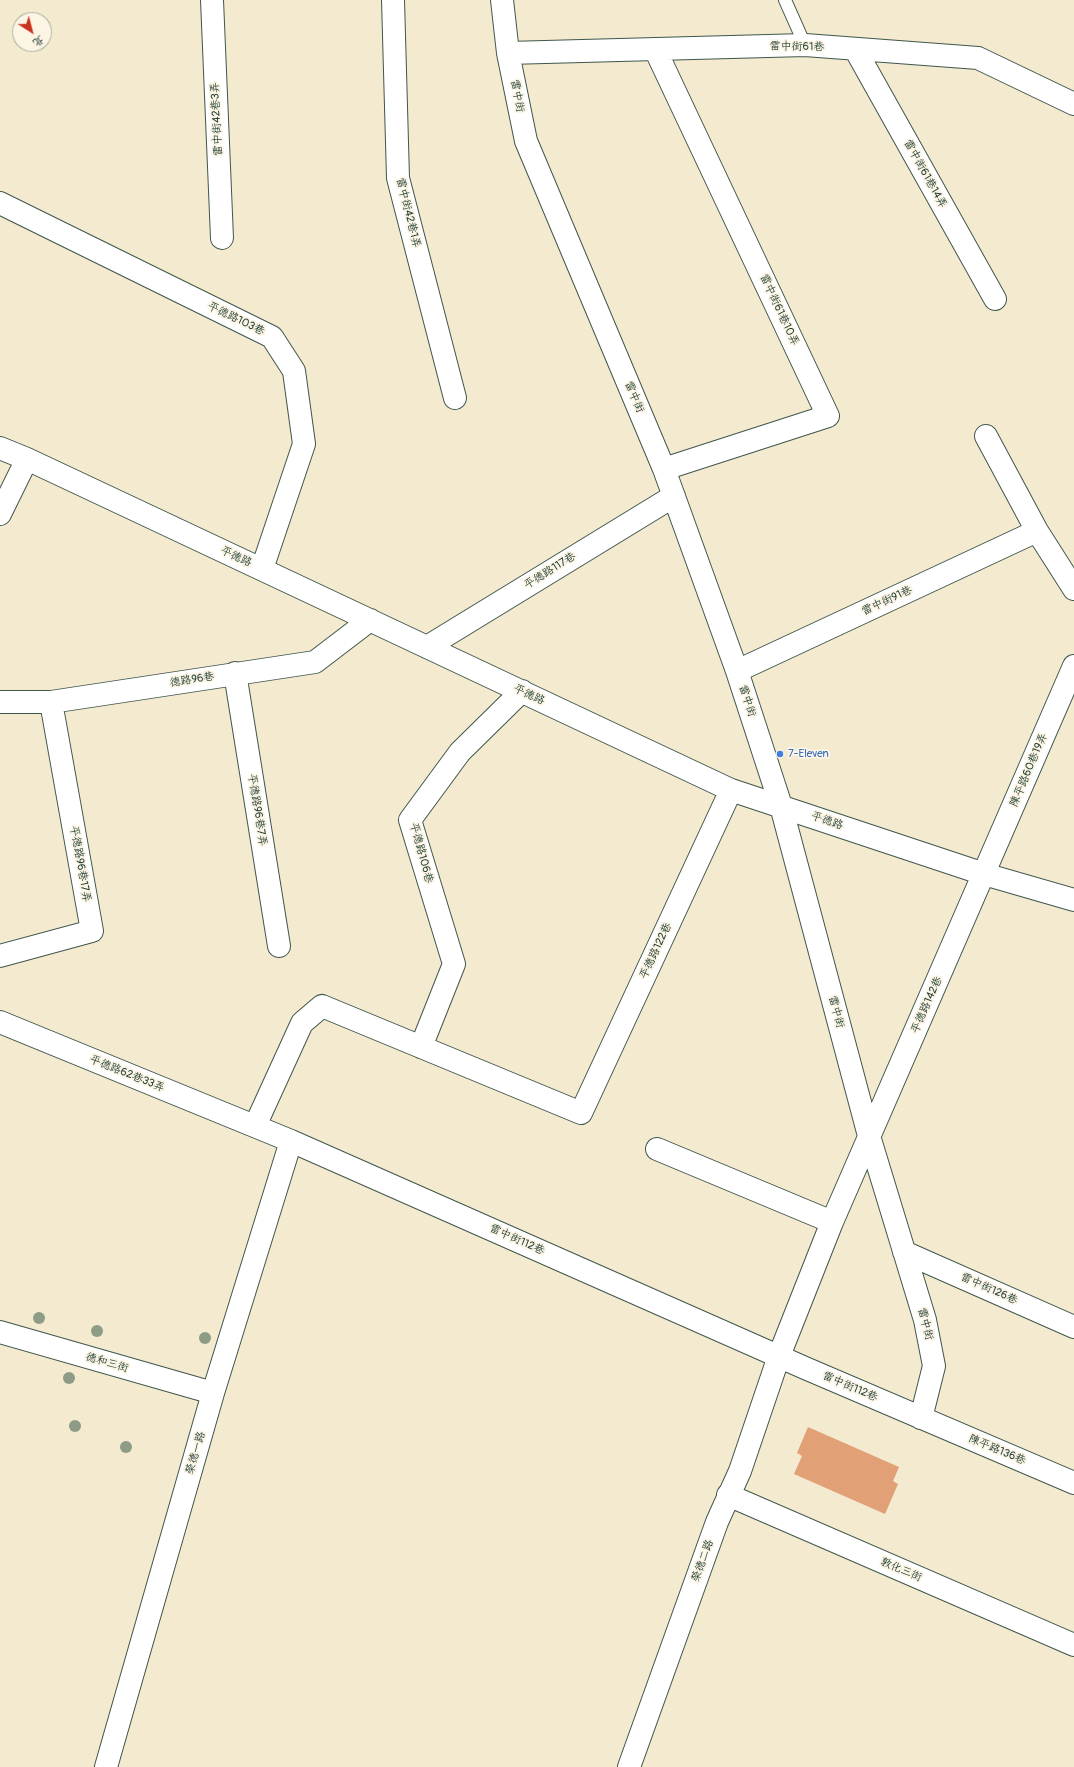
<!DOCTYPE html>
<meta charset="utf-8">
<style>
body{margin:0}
#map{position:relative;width:1074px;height:1767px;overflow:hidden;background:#f3ead0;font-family:Pangolin,"LXGW WenKai TC",sans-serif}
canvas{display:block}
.north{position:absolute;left:12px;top:12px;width:40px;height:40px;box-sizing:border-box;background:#fcf5e5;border:1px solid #a4ab9e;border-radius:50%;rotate:144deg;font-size:11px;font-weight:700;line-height:16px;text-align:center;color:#1f3d34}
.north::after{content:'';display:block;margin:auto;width:14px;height:18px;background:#c8321e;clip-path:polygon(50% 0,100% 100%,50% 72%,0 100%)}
</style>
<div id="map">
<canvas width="1074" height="1767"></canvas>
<div class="north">北</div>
</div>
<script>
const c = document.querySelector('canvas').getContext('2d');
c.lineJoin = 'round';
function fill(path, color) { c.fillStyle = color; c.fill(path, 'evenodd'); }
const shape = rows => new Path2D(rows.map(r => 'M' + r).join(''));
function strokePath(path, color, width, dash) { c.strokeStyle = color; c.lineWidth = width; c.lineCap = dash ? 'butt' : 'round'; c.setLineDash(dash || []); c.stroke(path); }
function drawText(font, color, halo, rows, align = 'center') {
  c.font = font + ' Pangolin,"LXGW WenKai TC",sans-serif'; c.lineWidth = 3.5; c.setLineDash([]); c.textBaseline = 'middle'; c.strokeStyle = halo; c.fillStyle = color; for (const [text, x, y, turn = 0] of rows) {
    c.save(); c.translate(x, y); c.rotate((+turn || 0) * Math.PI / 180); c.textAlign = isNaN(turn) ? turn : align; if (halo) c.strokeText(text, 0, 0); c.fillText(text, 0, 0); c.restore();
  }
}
fill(shape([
 [808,1427,899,1467,893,1481,898,1484,885,1514,794,1474,802,1456,797,1453]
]), '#e1a076');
const service = shape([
 [785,0,805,45]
]);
const minor = shape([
 [212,0,222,238],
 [393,0,398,178,455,398],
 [502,0,508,53,526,141,664,469,737,671,781,806,869,1136,925,1320,934,1366,921,1418],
 [655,49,828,416,664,469],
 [855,49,995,299],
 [508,53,805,45,978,58,1074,104],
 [0,203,272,337,294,371,304,444,262,569],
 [986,436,1037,531,1074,589],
 [0,448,27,459,731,790,984,874,1074,900],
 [0,514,27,459],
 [427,647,674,496],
 [737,671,1037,531],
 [235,673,279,946],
 [0,702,51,702,315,662,370,620],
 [0,956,92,931,51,702],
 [0,1022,291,1141,805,1368,1074,1483],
 [421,1047,454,964,410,820,460,752,522,691],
 [255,1126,302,1023,322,1006,581,1113,731,790],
 [657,1149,832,1222],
 [904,1252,1074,1327],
 [0,1332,213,1393],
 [728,1495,1074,1645],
 [106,1767,213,1393,291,1141],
 [629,1767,717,1522,740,1471,779,1356,832,1222,1074,666]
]);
strokePath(service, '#3f574b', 14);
strokePath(minor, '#3f574b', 24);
strokePath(service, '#fff', 12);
strokePath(minor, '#fff', 22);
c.fillStyle = '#8d9c84';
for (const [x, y] of [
 [39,1318],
 [97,1331],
 [205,1338],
 [69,1378],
 [75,1426],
 [126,1447]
]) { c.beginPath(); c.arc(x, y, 6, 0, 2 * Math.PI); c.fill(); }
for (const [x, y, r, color] of [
 [780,754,4,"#3f7fe0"]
]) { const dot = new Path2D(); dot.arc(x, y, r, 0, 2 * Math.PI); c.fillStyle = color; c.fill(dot); strokePath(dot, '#fcf5e5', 1.5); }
drawText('11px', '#1f3d34', '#fcf5e5', [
 ["雷中街61巷",797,47,1],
 ["雷中街",517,96,79],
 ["雷中街42巷3弄",217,119,-93],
 ["雷中街61巷14弄",925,174,61],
 ["雷中街42巷1弄",408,213,76],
 ["雷中街61巷10弄",779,310,65],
 ["平德路103巷",236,319,26],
 ["雷中街",634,397,67],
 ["平德路",236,557,25],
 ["平德路117巷",550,571,-32],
 ["雷中街91巷",887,601,-25],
 ["德路96巷",192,680,-9],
 ["平德路",529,695,25],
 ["雷中街",747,701,72],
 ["陳平路60巷19弄",1029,770,-67],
 ["平德路96巷7弄",257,810,81],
 ["平德路",827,821,19],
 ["平德路106巷",421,853,75],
 ["平德路96巷17弄",80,864,80],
 ["平德路122巷",656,951,-65],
 ["平德路142巷",927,1005,-66],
 ["雷中街",836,1012,75],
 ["平德路62巷33弄",127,1074,22],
 ["雷中街112巷",517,1240,24],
 ["雷中街126巷",989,1289,24],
 ["雷中街",925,1324,76],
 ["德和三街",107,1363,16],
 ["雷中街112巷",850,1387,23],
 ["陳平路136巷",997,1450,23],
 ["榮德一路",196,1453,-74],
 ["榮德二路",703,1561,-70],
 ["敦化三街",901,1570,23]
]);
drawText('11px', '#366cbe', '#fcf5e5', [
 ["7-Eleven",788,754]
], 'left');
</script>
